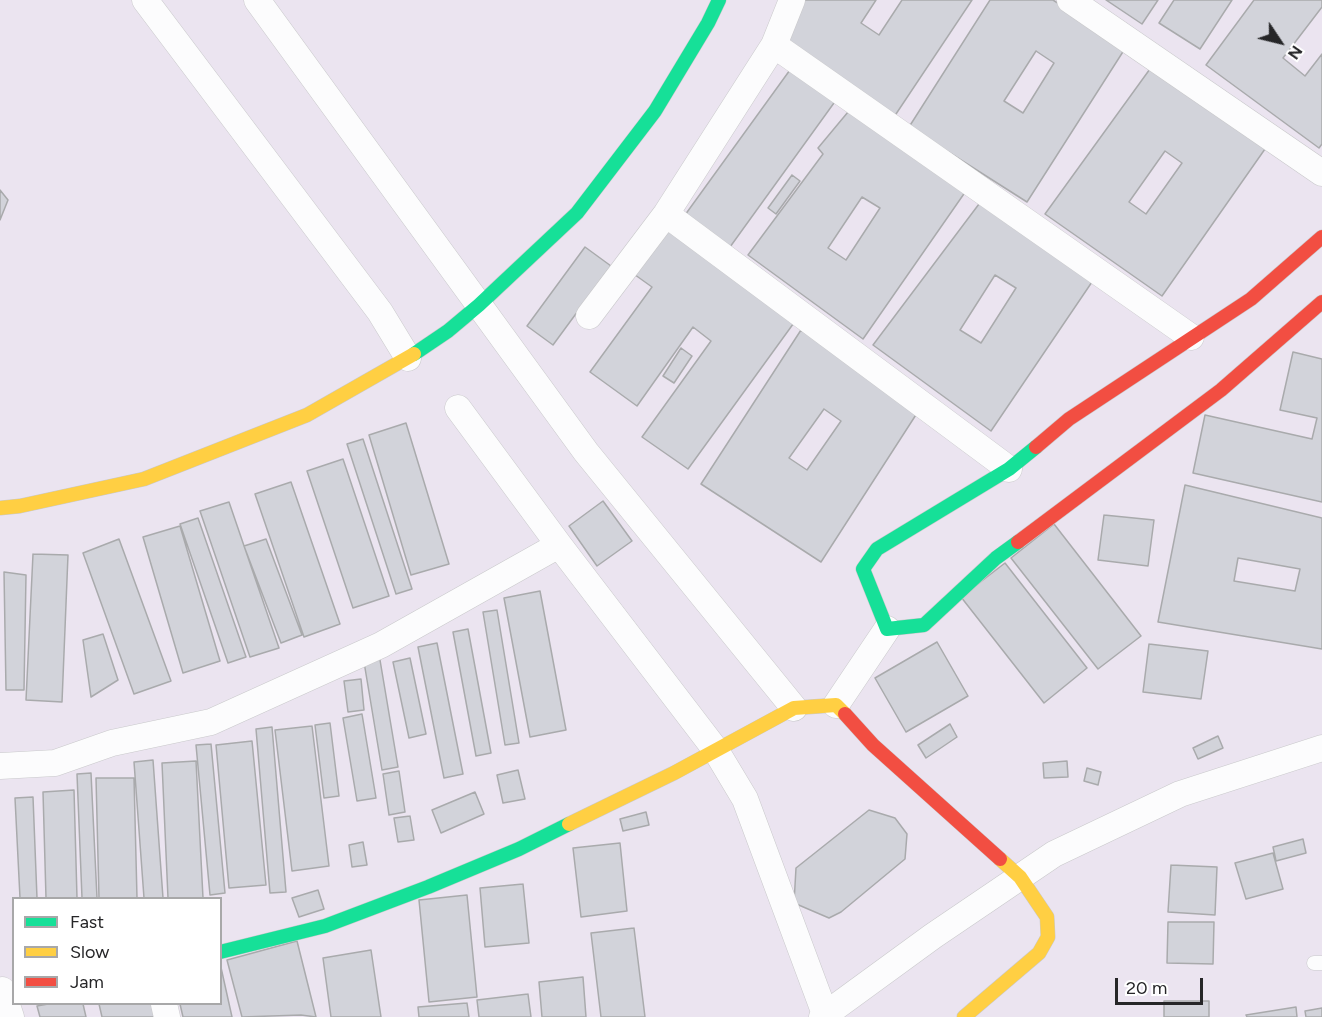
<!DOCTYPE html>
<style>
body{margin:0}
#map{position:relative;width:1322px;height:1017px;overflow:hidden;background:#ecedf0;font-family:Figtree,sans-serif}
canvas{display:block}
.legend{position:absolute;left:12px;top:897px;width:210px;height:108px;box-sizing:border-box;background:#fff;border:2px solid #a8a8a9;margin:0;padding:8px 10px;list-style:none;font-size:18px;color:#262628}
.legend li{display:flex;align-items:center;gap:12px;height:30px}
.legend b{width:30px;border:2px solid #a8a8a9}
.north{position:absolute;left:1250px;top:12px;width:60px;height:60px;-webkit-text-stroke:4px #fff;paint-order:stroke;rotate:125deg;font-size:16px;font-weight:700;line-height:24px;text-align:center;color:#262628}
.north::after{content:'';display:block;margin:auto;width:21px;height:27px;background:#262628;clip-path:polygon(50% 0,100% 100%,50% 72%,0 100%)}
.scale{position:absolute;left:1115px;top:978px;width:88px;height:27px;box-sizing:border-box;border:3px solid #262628;border-top:0;padding-left:8px;font-size:18px;line-height:21px;white-space:nowrap;color:#262628;-webkit-text-stroke:4px #fff;paint-order:stroke}
</style>
<div id="map">
<canvas width="1322" height="1017"></canvas>
<ul class="legend">
<li><b style="height:8px;background:#16e098"></b>Fast</li>
<li><b style="height:8px;background:#ffcf43"></b>Slow</li>
<li><b style="height:8px;background:#f24e42"></b>Jam</li>
</ul>
<div class="north">N</div>
<div class="scale">20 m</div>
</div>
<script>
const c = document.querySelector('canvas').getContext('2d');
c.lineJoin = 'round';
function fill(path, color) { c.fillStyle = color; c.fill(path, 'evenodd'); }
const shape = rows => new Path2D(rows.map(r => 'M' + r).join(''));
function strokePath(path, color, width, dash) { c.strokeStyle = color; c.lineWidth = width; c.lineCap = dash ? 'butt' : 'round'; c.setLineDash(dash || []); c.stroke(path); }
fill(shape([
 [0,0,1322,0,1322,1017,0,1017],
 [14,898,220,898,220,1004,14,1004]
]), '#ebe4f0');
const building = shape([
 [804,0,876,0,861,23,879,35,902,0,972,0,894,117,778,39,804,0],
 [990,0,1053,0,1126,47,1027,202,909,127,990,0],
 [1036,51,1054,63,1023,113,1004,101,1036,51],
 [1106,0,1158,0,1142,24,1106,0],
 [1174,0,1232,0,1200,49,1159,23,1174,0],
 [1254,0,1322,0,1322,7,1283,58,1305,76,1322,54,1322,144,1319,148,1206,65,1254,0],
 [1155,62,1272,139,1162,296,1045,214,1155,62],
 [1165,151,1182,163,1146,214,1129,202,1165,151],
 [795,63,839,96,730,247,685,215,795,63],
 [853,106,968,188,863,339,748,255,823,154,818,148,853,106],
 [862,197,880,208,846,260,828,248,862,197],
 [792,175,800,181,776,214,768,208,792,175],
 [0,190,8,200,0,220,0,190],
 [982,200,1094,279,991,431,873,345,982,200],
 [995,275,1016,288,981,343,960,330,995,275],
 [665,225,796,320,688,469,642,437,711,341,693,327,637,406,590,372,652,287,631,272,665,225],
 [585,247,611,266,553,345,527,326,585,247],
 [801,330,921,407,821,562,701,484,801,330],
 [824,409,841,421,807,470,789,458,824,409],
 [681,348,692,356,674,383,663,376,681,348],
 [1293,352,1322,359,1322,502,1193,473,1205,415,1312,439,1317,418,1280,410,1293,352],
 [406,423,449,564,411,575,369,435,406,423],
 [363,439,412,589,396,594,347,444,363,439],
 [343,459,389,596,353,608,307,471,343,459],
 [291,482,340,624,304,637,255,494,291,482],
 [1185,485,1322,518,1322,649,1158,622,1185,485],
 [1238,558,1300,569,1295,591,1234,581,1238,558],
 [603,501,632,541,597,566,569,526,603,501],
 [229,502,279,648,250,657,200,511,229,502],
 [1104,515,1154,520,1148,566,1098,560,1104,515],
 [198,518,246,657,228,663,180,524,198,518],
 [1054,524,1141,636,1098,669,1011,558,1054,524],
 [180,526,220,661,183,673,143,537,180,526],
 [119,539,171,681,134,694,83,553,119,539],
 [266,539,302,635,281,643,244,546,266,539],
 [33,554,68,555,62,702,26,700,33,554],
 [1005,563,1087,668,1044,703,961,597,1005,563],
 [4,572,26,575,24,690,6,690,4,572],
 [540,591,566,730,530,737,504,598,540,591],
 [497,610,519,743,505,745,483,612,497,610],
 [468,629,491,753,476,756,453,632,468,629],
 [103,634,118,680,91,697,83,640,103,634],
 [937,642,968,696,906,732,875,678,937,642],
 [437,643,463,774,444,778,418,647,437,643],
 [1149,644,1208,651,1201,699,1143,692,1149,644],
 [379,654,398,767,382,770,363,656,379,654],
 [410,658,426,734,409,738,393,662,410,658],
 [361,679,364,710,348,712,344,681,361,679],
 [362,714,376,798,357,801,343,718,362,714],
 [330,723,339,796,324,798,315,725,330,723],
 [950,724,957,737,926,758,918,745,950,724],
 [312,726,329,866,292,871,275,730,312,726],
 [272,727,286,892,270,893,256,729,272,727],
 [1218,736,1223,748,1198,759,1193,748,1218,736],
 [252,741,266,885,229,888,216,745,252,741],
 [211,744,225,893,210,895,196,745,211,744],
 [153,760,163,898,144,898,134,762,153,760],
 [196,761,203,898,168,898,162,763,196,761],
 [1067,761,1068,777,1044,778,1043,763,1067,761],
 [1087,768,1101,772,1098,785,1084,781,1087,768],
 [518,770,525,799,503,803,497,775,518,770],
 [399,771,405,812,389,815,383,774,399,771],
 [91,773,97,898,82,898,77,774,91,773],
 [96,778,134,778,137,898,99,898,96,778],
 [74,790,77,898,46,898,43,792,74,790],
 [475,792,484,814,441,833,432,810,475,792],
 [33,797,37,898,20,898,15,798,33,797],
 [869,810,895,818,907,834,905,859,841,912,829,918,794,903,796,868,869,810],
 [646,812,649,825,623,831,620,819,646,812],
 [410,816,414,840,398,842,394,818,410,816],
 [1303,839,1306,853,1276,861,1273,847,1303,839],
 [363,842,367,865,352,867,349,845,363,842],
 [620,843,627,911,581,917,573,848,620,843],
 [1273,853,1283,889,1246,899,1235,863,1273,853],
 [1171,865,1217,867,1215,915,1168,912,1171,865],
 [523,884,529,943,485,947,480,888,523,884],
 [318,890,324,909,299,917,292,898,318,890],
 [467,895,477,997,429,1002,419,900,467,895],
 [1168,922,1214,922,1213,964,1167,963,1168,922],
 [634,928,645,1017,601,1017,591,933,634,928],
 [297,941,316,1017,301,1015,242,1017,227,960,297,941],
 [371,950,381,1017,331,1017,323,958,371,950],
 [220,963,232,1017,183,1017,180,1004,220,1004,220,963],
 [583,977,586,1017,542,1017,539,982,583,977],
 [528,994,531,1017,479,1017,477,1000,528,994],
 [1164,1001,1209,1001,1209,1017,1164,1017,1164,1001],
 [467,1003,469,1017,419,1017,418,1007,467,1003],
 [48,1004,83,1004,86,1017,40,1017,37,1006,48,1004],
 [99,1004,156,1004,159,1017,102,1017,99,1004],
 [1296,1007,1297,1017,1247,1017,1246,1015,1296,1007],
 [1322,1008,1322,1017,1306,1017,1305,1011,1322,1008]
]);
fill(building, '#d2d3da');
strokePath(building, '#a9aaac', 1.5);
const lane = shape([
 [1314,963,1322,963]
]);
const street = shape([
 [145,0,380,312,408,358],
 [257,0,586,452,794,708],
 [1070,0,1322,173],
 [774,45,1191,337],
 [666,214,1009,469],
 [589,316,666,214,774,45,792,0],
 [458,408,559,545,715,749,745,799,825,1014],
 [836,705,887,629],
 [0,766,55,763,112,743,211,722,381,645,559,545],
 [2,990,11,1017],
 [164,1004,167,1017],
 [822,1017,933,936,1054,854,1180,794,1322,748]
]);
const fast = shape([
 [414,354,448,331,479,305,577,213,655,111,708,23,719,0],
 [1018,542,996,558,924,625,887,629,863,569,877,549,1009,469,1036,447],
 [220,952,325,926,428,887,519,849,569,824]
]);
const slow = shape([
 [0,508,20,506,144,479,307,415,414,354],
 [569,824,674,773,794,708,836,705,845,714],
 [964,1017,1039,953,1048,937,1047,917,1020,877,1000,859]
]);
const jam = shape([
 [1036,447,1069,419,1251,299,1322,237],
 [1018,542,1221,390,1322,302],
 [845,714,873,745,1000,859]
]);
strokePath(lane, '#c9c9cb', 15);
strokePath(street, '#c9c9cb', 27);
strokePath(fast, '#c9c9cb', 15);
strokePath(slow, '#c9c9cb', 15);
strokePath(jam, '#c9c9cb', 15);
strokePath(lane, '#fcfcfd', 14);
strokePath(street, '#fcfcfd', 26);
strokePath(fast, '#16e098', 14);
strokePath(slow, '#ffcf43', 14);
strokePath(jam, '#f24e42', 14);
</script>
